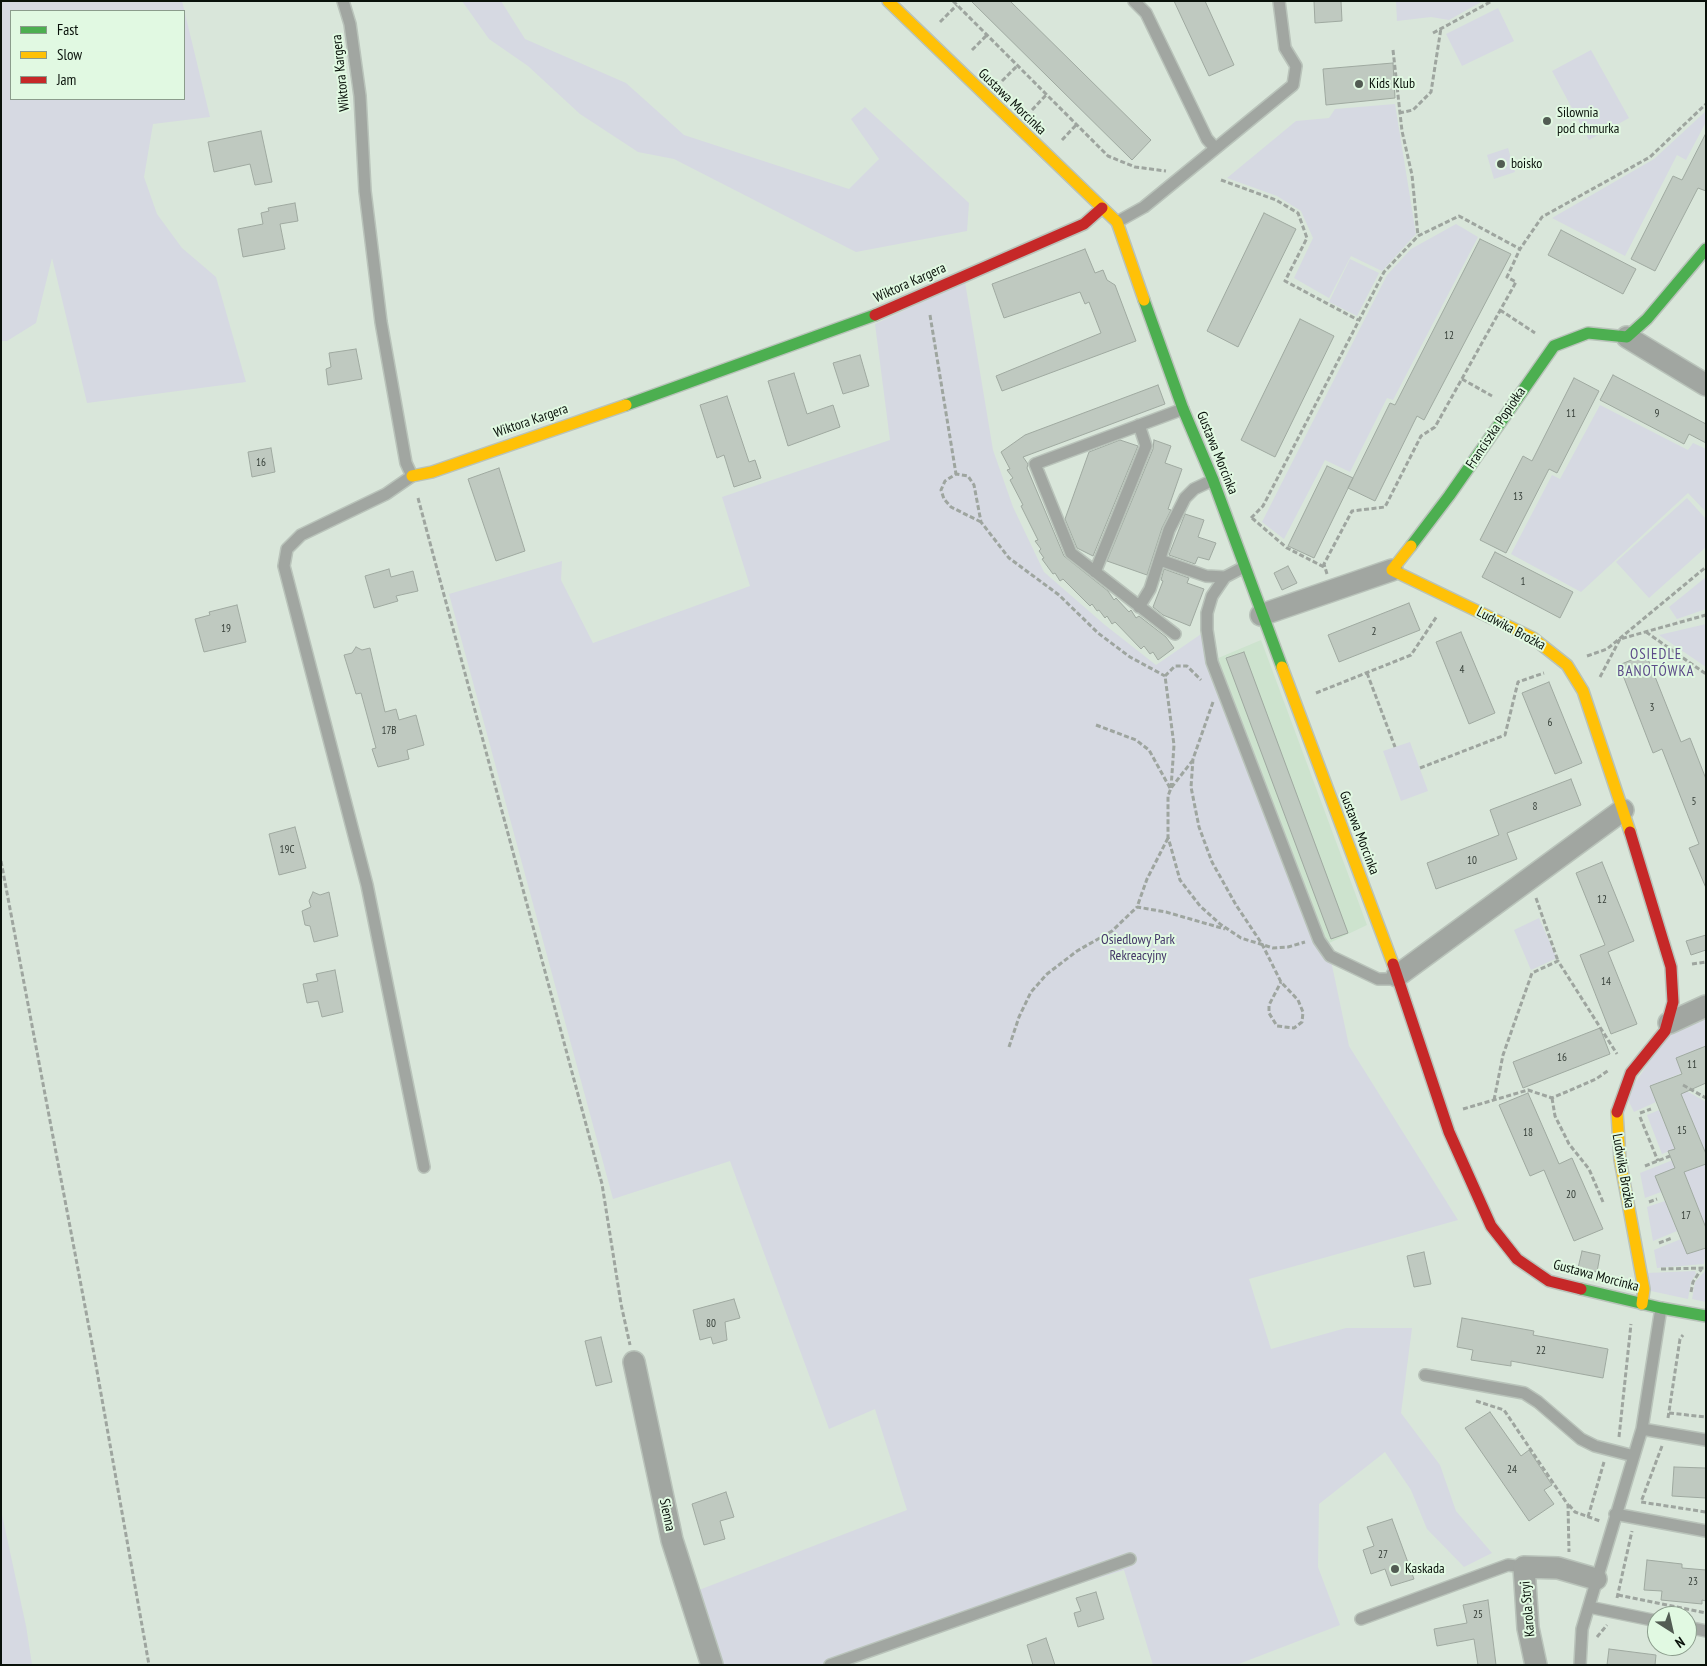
<!DOCTYPE html>
<meta charset="utf-8">
<style>
body{margin:0}
#map{position:relative;width:1707px;height:1666px;overflow:hidden;background:#d9e6da;font-family:"PT Sans Narrow",sans-serif}
canvas{display:block}
.frame{position:absolute;inset:0;border:2px solid #09110a;pointer-events:none}
.legend{position:absolute;left:10px;top:10px;width:175px;height:90px;box-sizing:border-box;background:#e1f9e2;border:1px solid #8b9c8c;margin:0;padding:6px 9px;list-style:none;font-size:15px;color:#09110a}
.legend li{display:flex;align-items:center;gap:10px;height:25px}
.legend b{width:25px;border:1px solid #8b9c8c}
.north{position:absolute;left:1647px;top:1606px;width:50px;height:50px;box-sizing:border-box;background:#e1f9e2;border:1px solid #8b9c8c;border-radius:50%;rotate:145deg;font-size:14px;font-weight:700;line-height:20px;text-align:center;color:#09110a}
.north::after{content:'';display:block;margin:auto;width:18px;height:22px;background:#525c53;clip-path:polygon(50% 0,100% 100%,50% 72%,0 100%)}
</style>
<div id="map">
<canvas width="1707" height="1666"></canvas>
<div class="frame"></div>
<ul class="legend">
<li><b style="height:6px;background:#4caf50"></b>Fast</li>
<li><b style="height:6px;background:#ffc107"></b>Slow</li>
<li><b style="height:6px;background:#c62828"></b>Jam</li>
</ul>
<div class="north">N</div>
</div>
<script>
const c = document.querySelector('canvas').getContext('2d');
c.lineJoin = 'round';
function fill(path, color) { c.fillStyle = color; c.fill(path, 'evenodd'); }
const shape = rows => new Path2D(rows.map(r => 'M' + r).join(''));
function strokePath(path, color, width, dash) { c.strokeStyle = color; c.lineWidth = width; c.lineCap = dash ? 'butt' : 'round'; c.setLineDash(dash || []); c.stroke(path); }
function drawText(font, color, halo, rows, align = 'center') {
  c.font = font + ' "PT Sans Narrow",sans-serif'; c.lineWidth = 4; c.setLineDash([]); c.textBaseline = 'middle'; c.strokeStyle = halo; c.fillStyle = color; for (const [text, x, y, turn = 0] of rows) {
    c.save(); c.translate(x, y); c.rotate((+turn || 0) * Math.PI / 180); c.textAlign = isNaN(turn) ? turn : align; if (halo) c.strokeText(text, 0, 0); c.fillText(text, 0, 0); c.restore();
  }
}
fill(shape([
 [1261,640,1367,925,1325,945,1216,659]
]), '#cde3ce');
fill(shape([
 [1,1,182,1,210,117,153,124,144,177,157,214,182,248,216,277,246,382,87,403,52,258,36,323,7,341,1,341],
 [11,11,184,11,184,99,11,99],
 [462,1,501,1,525,39,626,83,684,135,849,189,879,159,851,119,865,107,969,203,967,231,856,252,674,159,638,152,580,114,528,66,489,39],
 [1396,1,1483,1,1449,20,1431,17,1397,21],
 [1498,8,1514,41,1462,66,1446,34],
 [1591,50,1629,118,1589,140,1552,71],
 [1395,104,1416,234,1382,271,1351,256,1329,298,1294,278,1313,238,1301,211,1277,196,1227,178,1296,121,1329,118,1335,109],
 [1706,111,1706,122,1688,156,1686,160,1677,155,1625,256,1552,218,1654,159],
 [1508,148,1515,172,1494,179,1487,155],
 [1456,224,1478,237,1393,400,1387,398,1350,472,1325,460,1284,539,1262,522,1387,275,1411,249],
 [1350,259,1379,273,1357,316,1329,302],
 [965,282,993,450,1013,507,1044,572,1105,625,1156,665,1207,630,1212,662,1330,956,1349,1046,1458,1220,1249,1279,1271,1349,1346,1328,1412,1328,1401,1413,1440,1465,1456,1511,1492,1553,1464,1567,1427,1529,1411,1490,1385,1452,1319,1504,1318,1567,1340,1625,1236,1665,1153,1665,1124,1570,820,1665,721,1665,699,1590,907,1510,875,1409,829,1429,730,1161,613,1199,449,594,562,561,561,580,593,643,750,586,722,497,890,440,875,324],
 [1600,405,1688,450,1693,443,1706,449,1706,512,1688,493,1581,592,1511,554,1552,475,1560,479],
 [1687,498,1706,519,1706,547,1649,598,1616,562],
 [1706,577,1706,609,1677,619,1669,607],
 [1706,624,1706,667,1659,635],
 [1410,742,1428,791,1401,801,1383,751],
 [1539,918,1557,958,1531,970,1514,930],
 [1706,1013,1706,1046,1676,1058,1682,1073,1650,1086,1656,1102,1634,1112,1626,1096,1667,1036],
 [1678,1086,1706,1102,1706,1154],
 [1659,1110,1675,1149,1662,1154,1647,1115],
 [1678,1158,1681,1166,1661,1192,1645,1198,1640,1173],
 [1706,1164,1706,1228,1684,1172],
 [1665,1201,1677,1231,1653,1241,1647,1207],
 [1681,1239,1687,1254,1706,1248,1704,1264,1657,1268,1654,1250],
 [1706,1270,1706,1302,1692,1299,1695,1282],
 [1695,1271,1696,1274,1691,1282,1688,1299,1651,1291,1646,1273],
 [1,1510,26,1626,32,1665,1,1665]
]), '#d6d9e2');
const building = shape([
 [971,1,1010,1,1151,140,1132,160,971,1],
 [1174,1,1205,1,1234,65,1209,76,1174,1],
 [1314,1,1341,1,1342,21,1315,23,1314,1],
 [1393,63,1395,98,1326,105,1323,69,1393,63],
 [261,131,272,182,255,185,250,164,214,172,208,142,261,131],
 [1706,133,1706,191,1698,188,1655,271,1631,259,1673,176,1682,180,1706,133],
 [295,203,298,221,280,224,285,249,243,257,238,229,263,224,261,213,269,211,268,208,295,203],
 [1264,213,1296,229,1238,347,1207,331,1264,213],
 [1561,230,1636,269,1623,294,1548,255,1561,230],
 [1480,239,1511,254,1424,420,1417,416,1375,501,1348,488,1390,403,1395,405,1480,239],
 [1085,249,1095,273,1103,270,1107,280,1115,285,1136,341,1002,391,996,376,1101,333,1089,302,1085,304,1080,292,1004,318,992,284,1085,249],
 [1300,319,1334,336,1275,457,1241,440,1300,319],
 [356,349,362,379,328,385,326,369,331,367,329,353,356,349],
 [860,355,869,386,843,394,833,363,860,355],
 [794,373,807,414,833,405,840,427,788,446,768,381,794,373],
 [1613,375,1706,424,1706,443,1689,434,1684,444,1600,400,1613,375],
 [1574,378,1599,391,1557,473,1549,469,1506,553,1480,540,1523,456,1532,461,1574,378],
 [1158,385,1165,404,1023,457,1028,464,1027,468,1064,556,1108,591,1114,600,1116,598,1129,612,1131,610,1136,618,1139,616,1166,637,1174,648,1158,660,1153,652,1150,654,1144,646,1141,649,1115,622,1112,624,1107,616,1105,618,1099,610,1097,611,1092,604,1090,606,1063,579,1060,581,1055,573,1053,574,1042,559,1044,558,1039,551,1041,549,1035,541,1038,540,1021,506,1023,505,1010,480,1013,478,1007,470,1010,469,1001,452,1025,435,1158,385],
 [727,396,749,462,755,460,761,478,734,487,724,455,717,458,700,405,727,396],
 [1120,440,1138,446,1093,556,1077,548,1065,519,1089,452,1120,440],
 [1154,440,1171,446,1165,463,1182,469,1168,509,1171,510,1162,528,1147,575,1107,561,1153,449,1154,440],
 [271,448,275,472,252,477,248,452,271,448],
 [1327,466,1353,478,1314,558,1288,546,1327,466],
 [499,468,525,551,496,561,468,479,499,468],
 [1185,514,1204,520,1198,537,1216,543,1209,560,1198,557,1195,564,1169,555,1185,514],
 [1495,552,1573,592,1560,618,1482,577,1495,552],
 [1288,566,1297,583,1282,590,1274,573,1288,566],
 [389,569,391,577,413,571,418,591,396,596,398,601,374,608,365,576,389,569],
 [1164,569,1189,578,1187,583,1204,589,1190,626,1163,615,1153,607,1163,581,1161,580,1164,569],
 [1409,603,1420,630,1339,662,1328,635,1409,603],
 [237,605,246,642,204,652,195,619,210,615,209,612,237,605],
 [1461,632,1495,713,1469,724,1436,642,1461,632],
 [356,647,362,650,370,648,385,712,396,709,399,720,416,715,424,745,407,750,409,759,378,767,372,749,376,748,361,693,356,694,344,655,352,653,356,647],
 [1244,652,1348,933,1331,939,1226,658,1244,652],
 [1646,654,1681,742,1690,738,1706,779,1706,888,1689,848,1699,844,1662,749,1653,753,1619,665,1646,654],
 [1549,682,1582,763,1555,774,1522,693,1549,682],
 [1571,779,1581,805,1507,833,1517,859,1436,889,1427,863,1499,835,1490,810,1571,779],
 [295,827,306,868,279,875,269,834,295,827],
 [1602,862,1634,941,1608,952,1637,1024,1611,1034,1580,955,1605,945,1576,873,1602,862],
 [313,892,320,895,329,892,338,936,314,942,310,926,305,925,302,911,311,907,309,901,313,892],
 [1706,935,1706,950,1691,955,1686,941,1706,935],
 [335,970,343,1012,322,1017,318,1001,307,1003,303,984,318,981,316,974,335,970],
 [1600,1028,1610,1054,1523,1088,1513,1062,1600,1028],
 [1706,1046,1706,1083,1681,1094,1706,1154,1706,1164,1684,1172,1706,1228,1706,1248,1687,1254,1655,1176,1675,1168,1668,1151,1675,1149,1650,1086,1682,1074,1676,1058,1706,1046],
 [1528,1093,1559,1164,1572,1158,1603,1229,1574,1241,1544,1170,1530,1176,1499,1105,1528,1093],
 [1582,1251,1600,1255,1597,1272,1578,1268,1582,1251],
 [1424,1252,1431,1284,1414,1287,1407,1256,1424,1252],
 [734,1299,740,1318,725,1322,727,1340,713,1344,711,1337,700,1340,693,1310,734,1299],
 [1462,1318,1534,1331,1533,1335,1608,1349,1603,1378,1511,1361,1511,1366,1471,1360,1473,1350,1457,1347,1462,1318],
 [601,1337,612,1382,596,1386,585,1341,601,1337],
 [1490,1412,1521,1456,1529,1450,1552,1485,1544,1490,1554,1504,1529,1521,1465,1428,1490,1412],
 [1674,1467,1706,1468,1706,1498,1672,1496,1674,1467],
 [726,1492,734,1517,720,1521,725,1539,704,1545,692,1504,726,1492],
 [1392,1519,1414,1579,1391,1586,1385,1569,1371,1574,1363,1550,1374,1546,1367,1527,1392,1519],
 [1647,1560,1682,1564,1682,1568,1706,1570,1706,1601,1702,1600,1702,1604,1661,1600,1662,1591,1644,1590,1647,1560],
 [1096,1592,1104,1619,1078,1627,1074,1613,1081,1611,1076,1598,1096,1592],
 [1488,1600,1496,1665,1478,1665,1474,1639,1437,1646,1434,1629,1467,1623,1463,1605,1488,1600],
 [1046,1638,1055,1665,1033,1665,1027,1645,1046,1638],
 [1609,1649,1656,1655,1655,1665,1607,1665,1609,1649]
]);
fill(building, '#bfc9c0');
strokePath(building, '#9fa9a0', 1);
const lane = shape([
 [343,1,350,24,360,96,365,191,381,322,406,463,412,476,386,494,301,535,287,549,284,566,367,885,424,1167],
 [1134,1,1146,13,1207,139,1215,148],
 [1117,222,1144,207,1293,85,1296,66,1285,48,1279,1],
 [1160,560,1206,576,1225,577],
 [1244,567,1225,577,1212,596,1207,613,1207,630,1212,662,1319,940,1330,956,1378,979,1398,979],
 [1095,572,1146,446,1139,425],
 [1139,607,1150,589,1169,530,1185,498,1194,489,1213,480],
 [1175,634,1071,553,1035,464,1183,409],
 [1425,1375,1524,1393,1538,1402,1581,1439,1595,1446,1634,1456],
 [1642,1429,1706,1440],
 [1615,1514,1706,1531],
 [1589,1607,1657,1621],
 [1361,1619,1508,1565,1524,1567],
 [1687,1627,1706,1631],
 [830,1665,1130,1559],
 [1580,1665,1582,1629,1642,1429,1661,1308]
]);
const street = shape([
 [1627,337,1706,385],
 [1261,615,1392,570],
 [1397,976,1623,810],
 [1669,1023,1706,1006],
 [634,1362,672,1540,712,1665],
 [1536,1665,1528,1628,1524,1567,1558,1568,1596,1579]
]);
const fast = shape([
 [1144,300,1183,409,1213,480,1282,667],
 [626,405,875,315],
 [1411,546,1449,496,1554,346,1588,333,1627,337,1647,319,1706,249],
 [1581,1289,1661,1308,1706,1316]
]);
const slow = shape([
 [888,1,1117,222,1144,300],
 [412,476,432,472,626,405],
 [1411,546,1392,570,1533,638,1567,665,1583,691,1630,832],
 [1282,667,1393,964],
 [1617,1112,1620,1160,1644,1289,1642,1304]
]);
const jam = shape([
 [875,315,1084,224,1102,208],
 [1393,964,1449,1132,1491,1226,1517,1259,1549,1281,1581,1289],
 [1617,1112,1631,1073,1665,1031,1673,1002,1671,967,1630,832]
]);
strokePath(lane, '#b9c3ba', 14);
strokePath(street, '#b9c3ba', 24);
strokePath(fast, '#b9c3ba', 14);
strokePath(slow, '#b9c3ba', 14);
strokePath(jam, '#b9c3ba', 14);
strokePath(shape([
 [953,1,1108,156,1135,167,1166,171],
 [940,22,957,5],
 [1433,33,1492,1],
 [972,50,987,35],
 [1393,50,1402,131,1412,175,1418,236],
 [1002,81,1018,65],
 [1032,110,1047,94],
 [1399,113,1413,110,1431,92,1441,28],
 [1062,140,1077,124],
 [1221,180,1276,200,1298,213,1307,238,1285,281,1358,320],
 [1500,310,1535,333],
 [930,315,956,474],
 [1462,379,1492,396],
 [418,498,602,1184,621,1304,630,1345],
 [1251,518,1263,506,1384,272,1418,236,1459,216,1520,249,1542,217,1650,157,1706,104],
 [1252,518,1287,548,1324,567],
 [981,522,951,507,944,499,941,490,945,481,956,474,968,476,974,485,981,522,1009,558,1059,595,1098,633,1130,657,1165,676],
 [1327,574,1324,564,1352,511,1385,507,1421,436,1435,427,1516,282,1507,277,1520,249],
 [1646,632,1706,674],
 [1587,656,1607,649,1706,567],
 [1367,673,1395,747],
 [1600,677,1620,639,1706,615],
 [1316,693,1411,655,1437,616],
 [1213,702,1193,759,1191,787,1199,827,1212,862,1236,905,1262,944,1281,982,1298,1000,1303,1012,1302,1022,1294,1028,1277,1026,1269,1013,1269,1005,1281,982],
 [1096,725,1136,740,1149,750,1170,788],
 [1193,760,1171,788,1168,796,1168,837,1180,880,1200,906,1220,924,1241,938,1273,948,1288,947,1305,942],
 [1420,768,1505,735,1518,682,1544,673],
 [1171,788,1174,745,1165,676,1175,666,1187,666,1201,680],
 [1168,838,1147,879,1137,907,1166,912,1225,929],
 [1,861,94,1354,149,1665],
 [1536,898,1558,961],
 [1692,964,1706,962],
 [1009,1047,1019,1017,1031,992,1047,974,1077,951,1112,931,1137,907],
 [1683,1085,1706,1098],
 [1552,1098,1555,1116,1569,1144,1589,1169,1603,1202],
 [1494,1100,1503,1055,1532,973,1558,961,1617,1054],
 [1463,1109,1528,1090,1552,1098,1596,1079,1609,1070],
 [1640,1113,1651,1109],
 [1640,1117,1658,1161],
 [1645,1166,1670,1156],
 [1649,1202,1657,1199],
 [1659,1243,1672,1238],
 [1661,1269,1706,1268],
 [1691,1292,1693,1282,1702,1268],
 [1476,1401,1504,1410,1568,1505,1569,1552],
 [1669,1413,1706,1417],
 [1668,1418,1680,1339,1683,1335],
 [1619,1437,1631,1324],
 [1662,1446,1641,1502,1706,1512],
 [1569,1505,1575,1512,1600,1521],
 [1588,1517,1604,1462],
 [1618,1595,1706,1613],
 [1617,1598,1632,1531],
 [1597,1637,1607,1625]
]), '#9ea59f', 3, [5, 2.5]);
strokePath(lane, '#a1a6a1', 11);
strokePath(street, '#a1a6a1', 21);
strokePath(fast, '#4caf50', 11);
strokePath(slow, '#ffc107', 11);
strokePath(jam, '#c62828', 11);
for (const [x, y, r, color] of [
 [1359,84,5,"#525c53"],
 [1547,121,5,"#525c53"],
 [1501,164,5,"#525c53"],
 [1395,1569,5,"#525c53"]
]) { const dot = new Path2D(); dot.arc(x, y, r, 0, 2 * Math.PI); c.fillStyle = color; c.fill(dot); strokePath(dot, '#e1f9e2', 2); }
drawText('11px', '#363f38', null, [
 ["12",1449,336],
 ["11",1571,414],
 ["9",1657,414],
 ["16",261,463],
 ["13",1518,497],
 ["1",1523,582],
 ["19",226,629],
 ["2",1374,632],
 ["4",1462,670],
 ["3",1652,708],
 ["6",1550,723],
 ["17B",389,731],
 ["5",1694,802],
 ["8",1535,807],
 ["19C",287,850],
 ["10",1472,861],
 ["12",1602,900],
 ["14",1606,982],
 ["16",1562,1058],
 ["11",1692,1065],
 ["15",1682,1131],
 ["18",1528,1133],
 ["20",1571,1195],
 ["17",1686,1216],
 ["80",711,1324],
 ["22",1541,1351],
 ["24",1512,1470],
 ["27",1383,1555],
 ["23",1693,1582],
 ["25",1478,1615]
]);
drawText('14px', '#09110a', '#e1f9e2', [
 ["Wiktora Kargera",341,73,-96],
 ["Gustawa Morcinka",1012,102,44],
 ["Wiktora Kargera",910,283,-24],
 ["Wiktora Kargera",531,421,-19],
 ["Franciszka Popiołka",1496,428,-56],
 ["Gustawa Morcinka",1217,453,68],
 ["Ludwika Brożka",1511,629,28],
 ["Gustawa Morcinka",1359,833,69],
 ["Ludwika Brożka",1623,1171,80],
 ["Gustawa Morcinka",1596,1276,15],
 ["Sienna",667,1515,78],
 ["Karola Stryi",1528,1609,-95]
]);
drawText('14px', '#09110a', '#e1f9e2', [
 ["Kids Klub",1369,84],
 ["Silownia",1557,113],
 ["pod chmurka",1557,129],
 ["boisko",1511,164],
 ["Kaskada",1405,1569]
], 'left');
drawText('14px', '#433568', '#e1f9e2', [
 ["Osiedlowy Park",1138,940],
 ["Rekreacyjny",1138,956]
]);
c.letterSpacing = '1px';
drawText('15px', '#5c4b89', '#e1f9e2', [
 ["OSIEDLE",1656,655],
 ["BANOTÓWKA",1656,672]
]);
c.letterSpacing = '0px';
</script>
